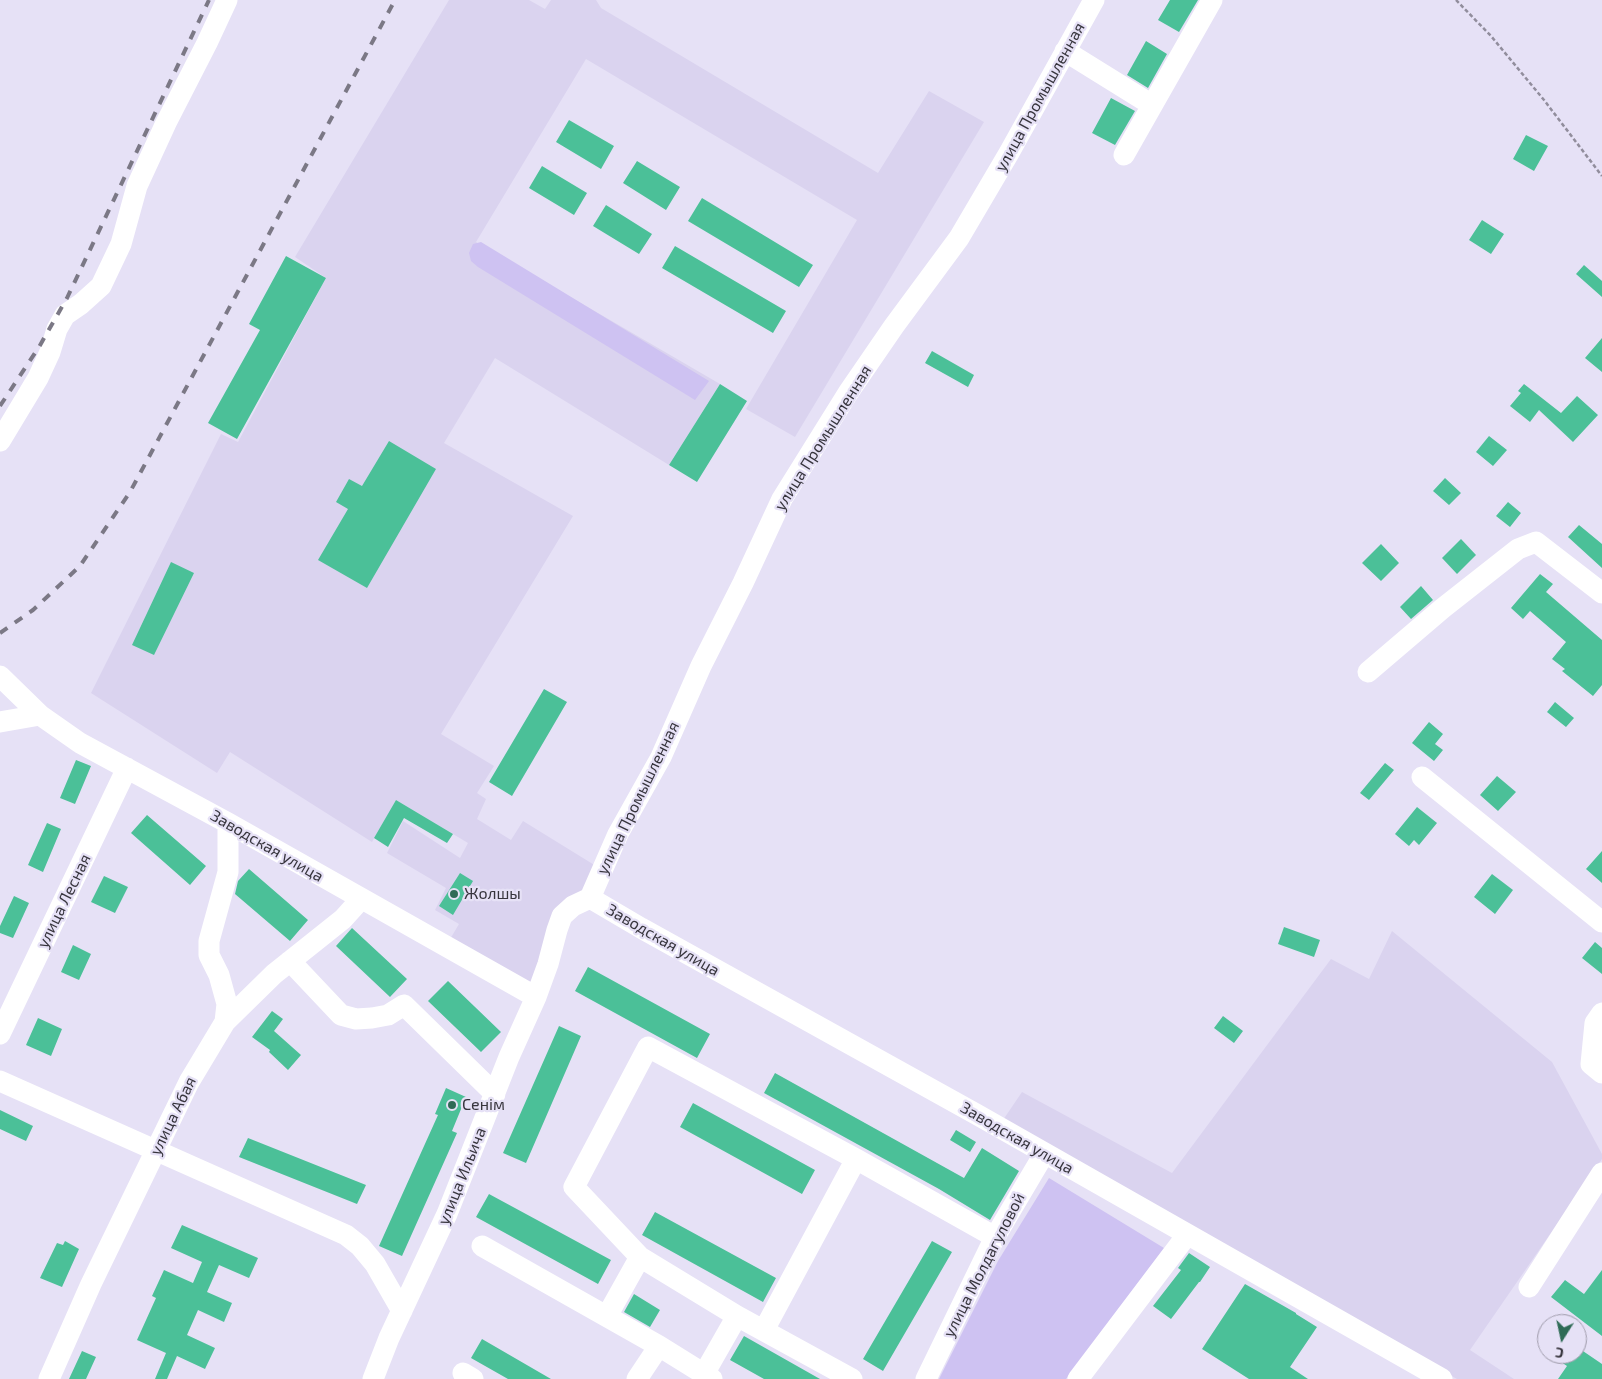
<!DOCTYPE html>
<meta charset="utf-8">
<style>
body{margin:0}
#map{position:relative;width:1602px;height:1379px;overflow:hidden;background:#e6e1f6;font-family:"Exo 2",sans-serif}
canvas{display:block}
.north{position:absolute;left:1537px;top:1314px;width:50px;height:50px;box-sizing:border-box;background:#e6e1f6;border:1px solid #a09cac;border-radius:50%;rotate:190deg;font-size:14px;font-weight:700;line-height:20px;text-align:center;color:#37353d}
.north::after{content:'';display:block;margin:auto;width:18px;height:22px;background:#2f6b56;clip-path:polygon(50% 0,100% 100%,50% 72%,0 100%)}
</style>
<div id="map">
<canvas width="1602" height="1379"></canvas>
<div class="north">С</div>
</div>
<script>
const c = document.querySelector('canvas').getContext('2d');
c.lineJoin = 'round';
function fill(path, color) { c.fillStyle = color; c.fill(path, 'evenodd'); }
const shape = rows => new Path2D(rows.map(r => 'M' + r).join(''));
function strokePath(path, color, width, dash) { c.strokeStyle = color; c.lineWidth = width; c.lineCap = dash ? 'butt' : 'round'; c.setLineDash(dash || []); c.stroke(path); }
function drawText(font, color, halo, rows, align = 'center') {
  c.font = font + ' "Exo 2",sans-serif'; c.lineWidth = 4.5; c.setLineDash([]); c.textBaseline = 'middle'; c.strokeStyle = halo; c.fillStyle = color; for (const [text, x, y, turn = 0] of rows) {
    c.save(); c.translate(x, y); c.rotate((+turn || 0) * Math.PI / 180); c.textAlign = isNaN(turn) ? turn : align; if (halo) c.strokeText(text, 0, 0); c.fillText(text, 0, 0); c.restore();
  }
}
fill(shape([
 [449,0,529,0,545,9,551,0,596,0,601,8,878,173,929,91,984,122,795,437,746,409,857,220,586,59,476,242,720,384,669,465,495,358,444,443,573,516,441,734,494,766,477,793,486,799,477,819,511,840,523,821,596,866,536,997,443,951,459,924,435,910,446,888,387,853,403,821,460,858,468,843,396,800,372,842,230,752,217,773,91,693,221,434,238,442,326,278,295,257],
 [1392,931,1552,1062,1602,1154,1602,1159,1470,1350,1514,1379,1457,1379,1003,1120,1022,1092,1172,1173,1331,959,1369,979]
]), '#dad3ef');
fill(shape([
 [481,242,504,256,709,381,695,400,478,267,471,261,469,253,473,244],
 [1049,1178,1164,1248,1066,1379,939,1379,998,1261]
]), '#cec2f2');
fill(shape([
 [1170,0,1198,0,1179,32,1158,20],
 [1146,41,1167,54,1148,88,1127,75],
 [1111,98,1135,111,1115,145,1092,133],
 [569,120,614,146,601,169,556,142],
 [1526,135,1548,146,1534,171,1513,159],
 [637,161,680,187,666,210,623,183],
 [542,166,587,193,574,215,529,188],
 [702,198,813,265,799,287,688,221],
 [606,205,652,234,639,254,593,226],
 [1482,220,1504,234,1491,254,1469,240],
 [675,246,786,311,773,333,662,268],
 [286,256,326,278,237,439,208,423,260,330,249,324],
 [1584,265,1602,281,1602,297,1576,274],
 [1602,338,1602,372,1585,358],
 [932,351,974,375,968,387,925,363],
 [720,384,747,401,697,482,669,465],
 [1524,384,1561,413,1577,396,1598,415,1573,442,1539,410,1530,422,1510,406,1521,393,1518,391],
 [1489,436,1507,450,1493,466,1476,452],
 [389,441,436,469,367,588,318,560,348,509,336,502,349,479,362,486],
 [1445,478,1461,493,1449,505,1433,491],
 [1508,502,1521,513,1510,527,1496,516],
 [1579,525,1602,544,1602,568,1568,537],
 [1461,539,1476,555,1457,574,1442,558],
 [1381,544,1399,563,1381,581,1362,563],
 [171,562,194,573,154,655,132,645],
 [1540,574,1553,584,1546,592,1602,640,1602,685,1593,696,1562,671,1565,669,1552,659,1566,642,1530,611,1523,619,1511,608],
 [1421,586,1433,600,1411,619,1400,607],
 [544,689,567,702,512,796,489,782],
 [1555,702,1574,718,1566,727,1547,712],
 [1429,722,1443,734,1435,744,1443,750,1434,761,1412,743],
 [76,760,91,766,75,804,60,798],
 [1385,763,1394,770,1369,800,1360,793],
 [1497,776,1516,792,1498,811,1480,795],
 [396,800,453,834,447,843,404,818,388,847,374,838],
 [1417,807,1437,823,1419,845,1414,840,1409,846,1395,834],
 [147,815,206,866,190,885,131,833],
 [47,823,61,829,43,872,28,865],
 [1602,851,1602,883,1586,869],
 [249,869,308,920,290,941,235,894,238,881],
 [460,873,473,881,453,915,439,906],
 [1492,874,1513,890,1495,914,1474,897],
 [104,876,128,887,115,913,91,902],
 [14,896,29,903,13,938,0,933,0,926],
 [1284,927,1320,940,1314,957,1278,944],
 [352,928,407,979,390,997,336,946],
 [1595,942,1602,948,1602,974,1582,958],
 [73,945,91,954,79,980,61,972],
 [588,967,710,1034,697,1058,575,991],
 [448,981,501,1032,481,1052,428,1001],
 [272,1011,283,1019,274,1031,301,1055,288,1070,269,1052,270,1050,252,1037],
 [1223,1016,1243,1031,1234,1043,1214,1028],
 [38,1018,62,1029,51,1056,26,1045],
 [559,1026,581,1036,526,1163,503,1153],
 [775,1073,964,1178,982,1148,1019,1171,990,1220,939,1189,764,1093],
 [446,1088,466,1097,452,1131,457,1133,402,1256,379,1246,438,1115,435,1114],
 [693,1103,815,1170,802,1194,680,1127],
 [0,1110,33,1126,26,1141,0,1129],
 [956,1130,976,1142,970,1152,950,1140],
 [248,1138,366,1185,357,1204,239,1157],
 [489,1194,611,1260,598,1284,476,1217],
 [655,1212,776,1278,763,1302,642,1235],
 [182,1225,258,1258,249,1278,219,1265,207,1292,232,1303,224,1322,198,1310,187,1335,215,1348,205,1369,177,1356,167,1379,155,1379,166,1353,137,1340,156,1298,152,1296,164,1270,193,1283,202,1262,171,1248],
 [65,1241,79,1249,62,1287,40,1278,57,1243,63,1245],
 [932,1241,952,1252,883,1371,863,1359],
 [1189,1253,1210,1267,1200,1282,1199,1282,1171,1319,1153,1306,1181,1270,1178,1268],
 [1602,1270,1602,1336,1551,1297,1565,1280,1584,1294],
 [1245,1284,1296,1313,1296,1314,1317,1327,1290,1367,1308,1379,1249,1379,1202,1349],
 [634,1294,660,1310,650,1327,624,1312],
 [744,1336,820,1379,764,1379,730,1360],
 [482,1339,551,1379,508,1379,471,1358],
 [1577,1347,1602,1364,1602,1379,1558,1379,1567,1366,1561,1362,1567,1354,1577,1354],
 [82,1351,96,1357,86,1379,69,1379]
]), '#4bc098');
strokePath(shape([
 [1456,0,1491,36,1544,100,1602,176]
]), '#918d9c', 2.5, [4, 2.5]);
strokePath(shape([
 [1065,51,1152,105],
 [1124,155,1212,0],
 [0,441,38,378,50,352,57,329,65,315,81,304,101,286,121,244,137,186,166,123,207,43,227,0],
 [1368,672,1443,608,1518,549,1536,542,1602,593],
 [0,676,40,715,80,743,228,823,536,997],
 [0,722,40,715],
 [1422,777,1602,922],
 [590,898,618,834,661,757,701,666,743,583,782,499,848,393,894,326,959,238,1009,153,1094,0],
 [590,898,641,928,976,1114,1442,1379],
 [290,961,341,1015,356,1019,372,1018,388,1015,404,1005,495,1094],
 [1602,1013,1595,1023,1591,1064,1602,1073],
 [225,1022,227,1004,219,975,209,955,209,941,228,872,228,823],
 [0,1034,127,768],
 [0,1081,346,1235,360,1246,375,1264,402,1311],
 [482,1246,659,1346,712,1379],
 [1529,1287,1602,1173],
 [607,1316,640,1257],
 [737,1316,852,1379],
 [764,1330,856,1159],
 [463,1373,473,1379],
 [704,1374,737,1316,640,1257,574,1187,648,1047,856,1159,995,1237],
 [49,1379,91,1284,189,1082,225,1022,274,974,343,919,361,899],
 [373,1379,389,1338,447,1214,509,1057,536,997,548,964,557,930,562,916,573,906,590,898],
 [637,1379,659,1346],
 [926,1379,995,1237,1044,1154],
 [1078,1379,1187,1235]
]), '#fff', 21);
strokePath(shape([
 [0,406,39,347,67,298,209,0],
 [0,633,33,610,80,566,130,492,395,0]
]), '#7b7885', 4, [9, 9]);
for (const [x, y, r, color] of [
 [454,894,5,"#2f6b56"],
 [452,1105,5,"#2f6b56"]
]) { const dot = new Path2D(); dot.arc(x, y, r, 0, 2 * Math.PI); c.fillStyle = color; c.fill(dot); strokePath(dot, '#e6e1f6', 2); }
drawText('16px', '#37353d', '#e6e1f6', [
 ["улица Промышленная",1040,97,-61],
 ["улица Промышленная",823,438,-58],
 ["улица Промышленная",638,798,-64],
 ["Заводская улица",267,846,30],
 ["улица Лесная",64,901,-64],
 ["Заводская улица",663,940,30],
 ["улица Абая",173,1116,-64],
 ["Заводская улица",1017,1138,30],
 ["улица Ильича",462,1176,-68],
 ["улица Молдагуловой",984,1265,-63]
]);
drawText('16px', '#37353d', '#e6e1f6', [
 ["Жолшы",464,894],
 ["Сенiм",462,1105]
], 'left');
</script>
